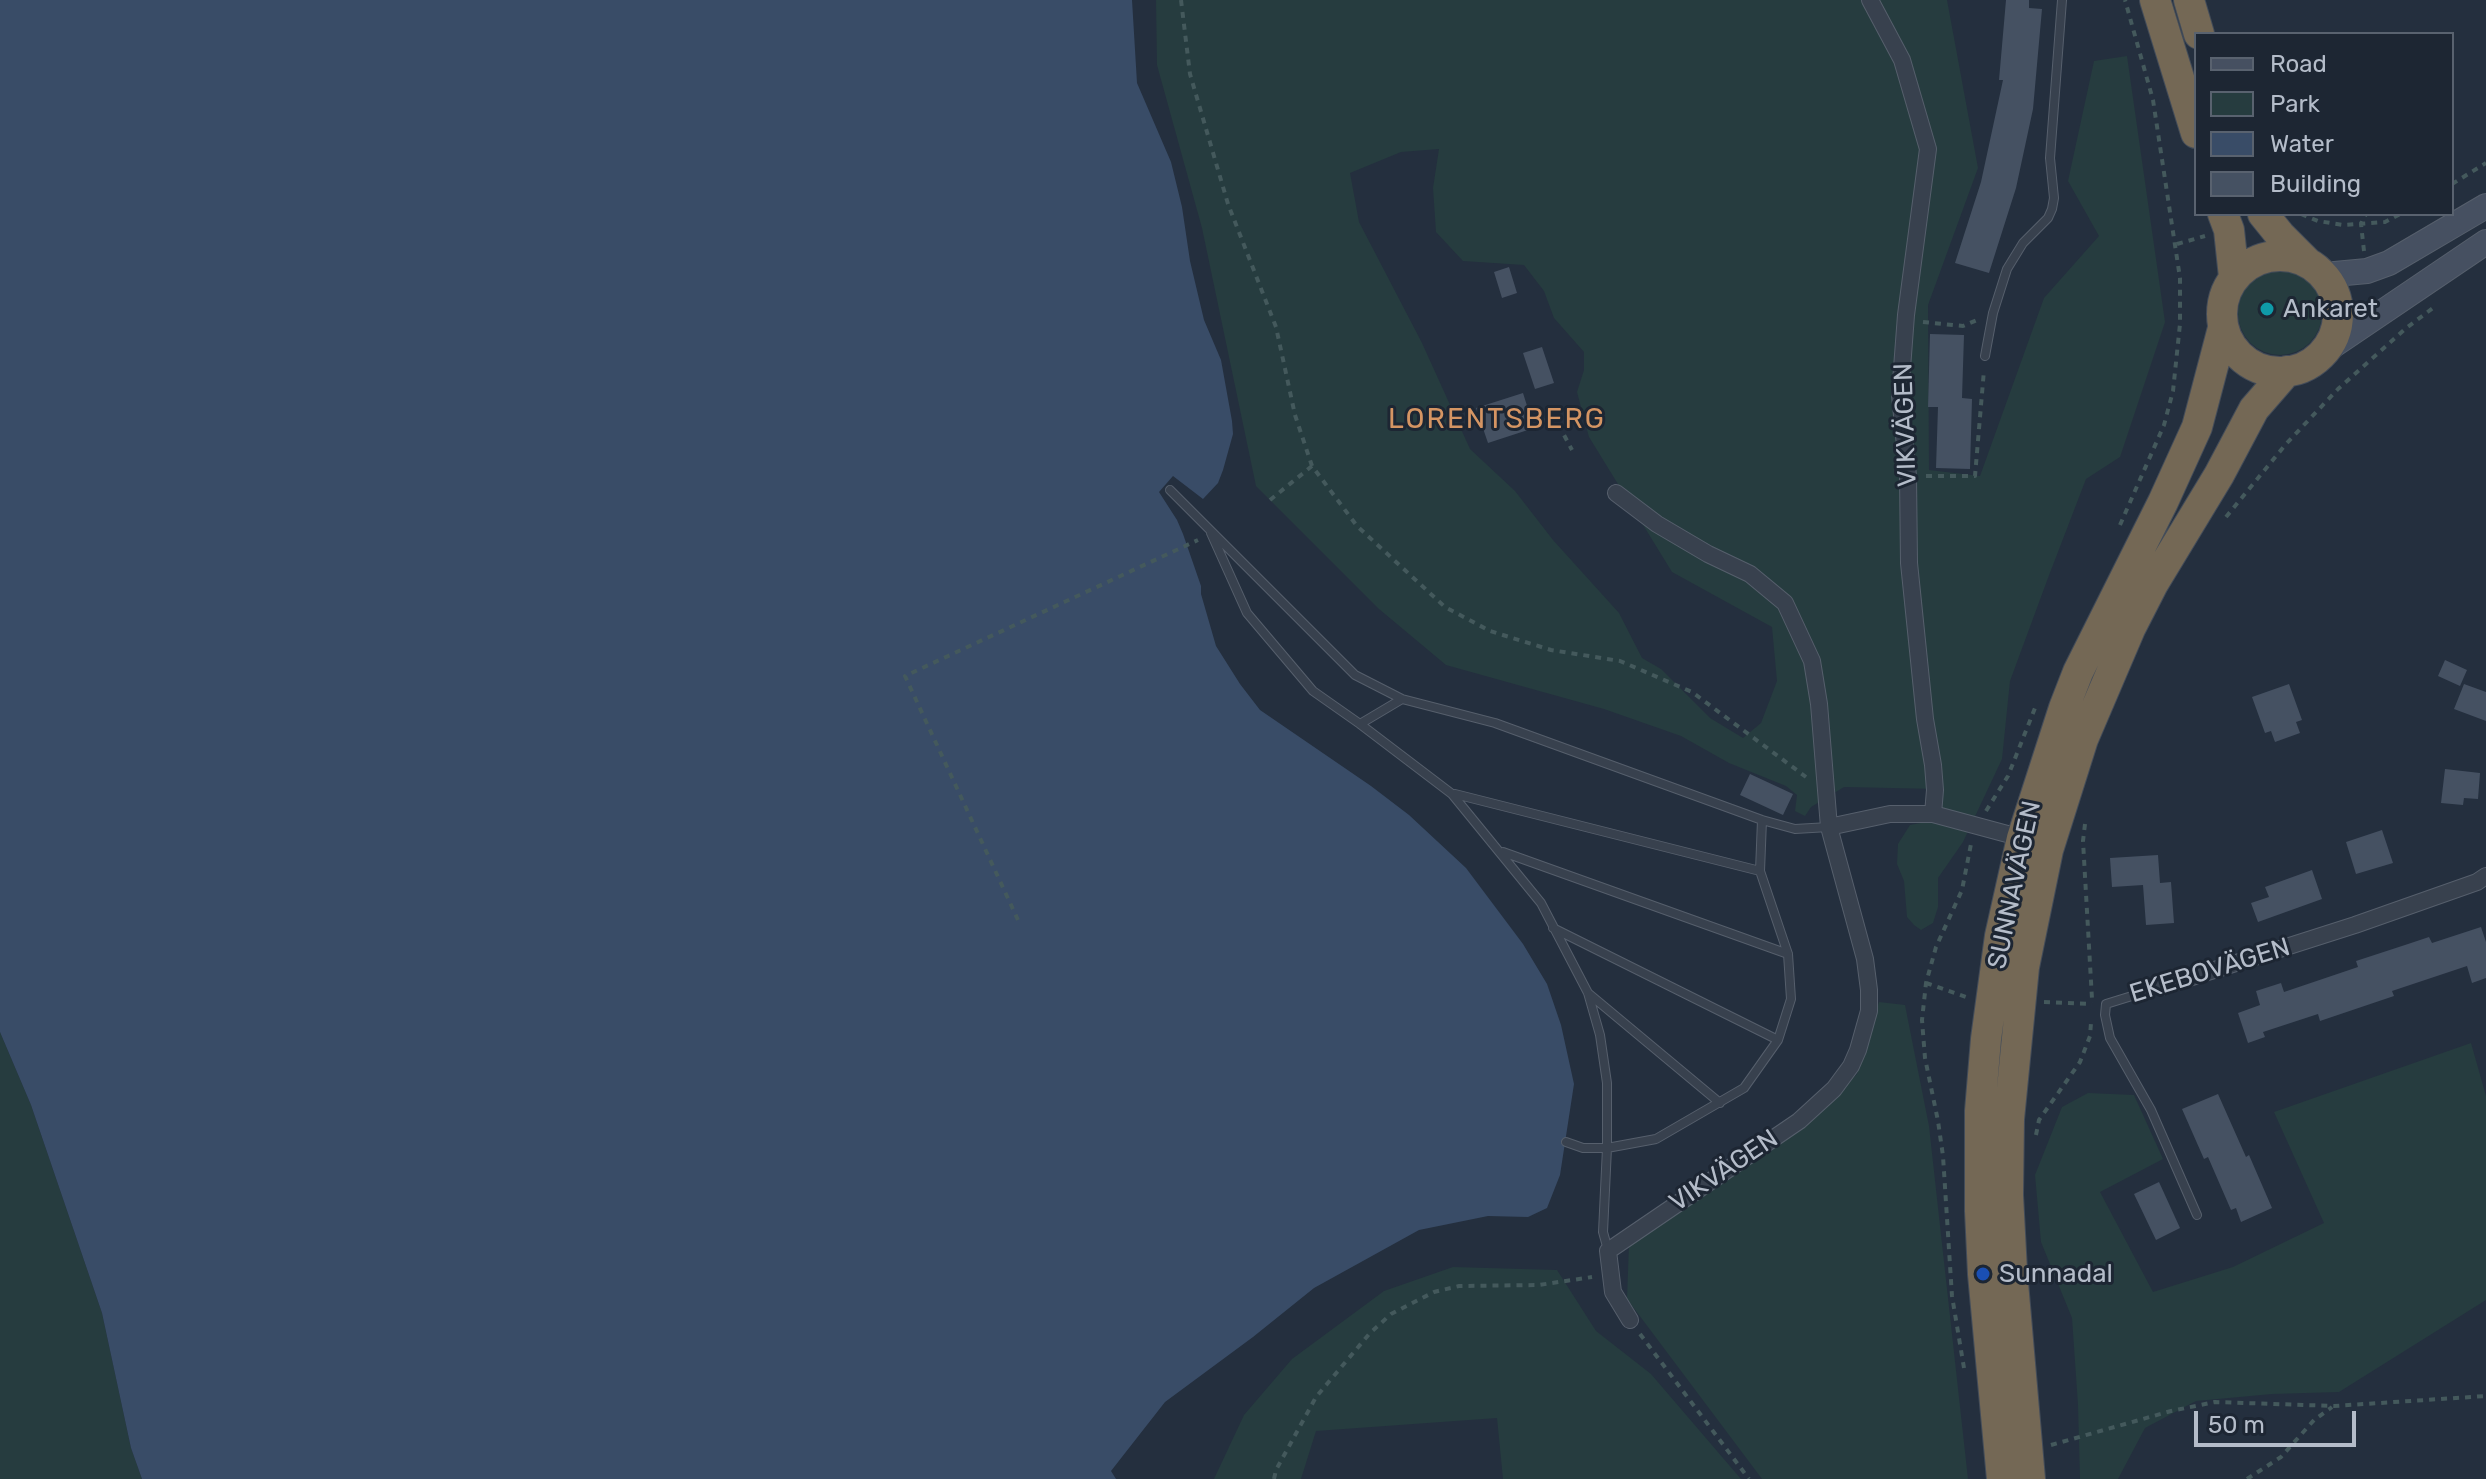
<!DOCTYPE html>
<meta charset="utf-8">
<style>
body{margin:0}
#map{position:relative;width:2486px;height:1479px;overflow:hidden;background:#242f3e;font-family:Rubik,sans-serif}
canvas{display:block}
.legend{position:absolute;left:2194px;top:32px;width:260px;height:184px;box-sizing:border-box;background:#1d2633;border:2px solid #59626f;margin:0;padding:10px 14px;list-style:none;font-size:24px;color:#b4bcc9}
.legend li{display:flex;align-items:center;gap:16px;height:40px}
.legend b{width:40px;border:2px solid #59626f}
.scale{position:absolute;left:2194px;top:1411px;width:162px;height:36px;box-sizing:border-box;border:4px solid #b4bcc9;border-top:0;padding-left:10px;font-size:24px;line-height:28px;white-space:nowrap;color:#b4bcc9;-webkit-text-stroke:6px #1d2633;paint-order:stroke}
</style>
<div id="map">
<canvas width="2486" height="1479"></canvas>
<ul class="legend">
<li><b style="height:10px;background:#465061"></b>Road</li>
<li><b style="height:22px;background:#263c3f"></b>Park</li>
<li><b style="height:22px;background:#394c67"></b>Water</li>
<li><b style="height:22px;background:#455162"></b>Building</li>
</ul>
<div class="scale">50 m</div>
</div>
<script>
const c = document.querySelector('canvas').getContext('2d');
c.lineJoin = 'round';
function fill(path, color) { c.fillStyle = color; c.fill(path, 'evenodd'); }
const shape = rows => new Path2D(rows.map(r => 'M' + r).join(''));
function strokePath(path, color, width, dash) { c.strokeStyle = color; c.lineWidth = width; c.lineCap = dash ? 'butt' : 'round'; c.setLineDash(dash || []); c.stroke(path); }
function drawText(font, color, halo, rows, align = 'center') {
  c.font = font + ' Rubik,sans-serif'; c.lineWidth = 6; c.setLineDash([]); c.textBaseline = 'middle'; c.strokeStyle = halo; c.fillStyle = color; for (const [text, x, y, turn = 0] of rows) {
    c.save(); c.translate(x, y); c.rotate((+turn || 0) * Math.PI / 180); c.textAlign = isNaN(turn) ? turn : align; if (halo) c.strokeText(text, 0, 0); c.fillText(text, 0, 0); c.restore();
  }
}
fill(shape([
 [1156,0,1947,0,1978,168,1928,305,1929,470,1980,476,2044,298,2099,236,2068,181,2094,61,2127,56,2165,322,2120,457,2086,479,2048,578,2010,681,2002,759,1963,842,1938,878,1938,907,1933,923,1921,930,1914,925,1907,917,1904,881,1897,864,1898,844,1910,825,1926,822,1942,807,1939,789,1844,787,1811,807,1805,816,1795,811,1797,795,1786,786,1729,763,1681,736,1604,709,1446,665,1379,609,1256,486,1202,228,1157,65],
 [1439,149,1433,188,1436,232,1463,261,1524,265,1544,291,1554,318,1584,352,1584,370,1577,392,1589,437,1672,572,1772,627,1777,681,1761,723,1743,738,1710,718,1661,669,1642,658,1619,613,1553,540,1515,491,1470,449,1422,343,1359,222,1350,173,1401,152],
 '2238 313a42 42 0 1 1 84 0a42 42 0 1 1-84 0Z',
 [1879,1002,1905,1005,1929,1126,1968,1479,1762,1479,1627,1299,1629,1244,1804,1128,1857,1074],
 [0,1032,31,1105,102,1313,131,1448,142,1479,0,1479],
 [2471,1043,2486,1096,2486,1300,2339,1392,2272,1394,2196,1401,2145,1428,2118,1479,2080,1479,2078,1405,2072,1318,2041,1242,2035,1175,2062,1107,2088,1093,2134,1095,2163,1159,2100,1192,2153,1292,2233,1267,2324,1223,2274,1112],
 [1453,1267,1557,1270,1596,1331,1651,1374,1741,1479,1503,1479,1497,1418,1316,1431,1301,1479,1214,1479,1244,1415,1292,1359,1384,1291]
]), '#263c3f');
fill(shape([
 [0,0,1132,0,1137,83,1171,162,1182,207,1190,261,1204,320,1221,360,1232,421,1233,434,1223,470,1218,483,1203,499,1173,476,1159,492,1177,520,1183,534,1201,586,1201,594,1216,646,1240,684,1260,710,1371,786,1409,815,1466,868,1523,944,1547,984,1561,1025,1574,1084,1560,1175,1547,1208,1528,1217,1488,1216,1419,1230,1314,1288,1253,1337,1165,1402,1111,1471,1116,1479,142,1479,131,1448,102,1313,31,1105,0,1032]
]), '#394c67');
fill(shape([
 [2006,0,2029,0,2029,8,2042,9,2033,109,2016,188,1989,273,1955,263,1981,182,2003,80,1999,80],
 [1509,267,1517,293,1502,298,1494,272],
 [1930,334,1964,335,1962,398,1972,399,1970,469,1936,468,1938,407,1928,407],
 [1542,347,1554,383,1535,389,1523,353],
 [1523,393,1534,428,1488,443,1476,408],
 [2445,660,2467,670,2460,686,2438,676],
 [2289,684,2302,720,2296,722,2300,733,2275,742,2271,731,2265,733,2252,697],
 [2464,684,2486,692,2486,721,2454,709],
 [2445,769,2480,773,2478,799,2464,798,2463,805,2441,803],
 [1750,774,1793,794,1783,815,1740,795],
 [2382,830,2393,863,2356,874,2346,842],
 [2158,855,2160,883,2171,882,2174,923,2146,925,2143,885,2112,887,2110,858],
 [2312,870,2322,899,2258,922,2251,903,2269,897,2265,887],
 [2481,927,2486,942,2486,978,2472,983,2467,966,2392,991,2394,996,2320,1021,2318,1014,2263,1032,2265,1037,2248,1043,2238,1013,2260,1005,2256,991,2281,983,2284,992,2358,967,2356,961,2405,945,2429,937,2432,943],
 [2218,1094,2246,1157,2249,1155,2272,1208,2241,1222,2236,1208,2231,1210,2208,1157,2204,1159,2182,1109],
 [2159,1182,2180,1228,2156,1240,2134,1194]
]), '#455162');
const lane = shape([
 [1985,356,1993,313,2007,269,2023,243,2048,218,2052,209,2054,198,2050,158,2062,0],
 [1170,490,1355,675,1402,699],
 [1211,533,1247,613,1313,691,1360,724],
 [1455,794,1760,871],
 [1503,852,1788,954],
 [1553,928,1778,1040],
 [2161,987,2106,1004,2105,1015,2110,1038,2151,1110,2197,1215],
 [1588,993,1720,1103],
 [1566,1142,1583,1148,1607,1148,1656,1139,1744,1088,1778,1040,1791,999,1788,954,1760,871,1762,820],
 [1608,1250,1603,1232,1607,1148,1607,1083,1600,1035,1588,993,1541,903,1452,794,1360,724,1402,699,1495,723,1762,820,1795,829,1829,827]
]);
const street = shape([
 [1616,493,1657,524,1708,554,1750,574,1785,603,1812,661,1819,704,1829,827,1865,959,1869,990,1869,1011,1858,1050,1851,1066,1834,1089,1799,1121,1608,1251,1613,1292,1630,1320],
 [1933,814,2022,838],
 [1829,827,1890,814,1933,814,1935,790,1933,765,1925,719,1909,563,1908,476,1900,395,1906,315,1928,149,1902,60,1870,0],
 [2161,987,2355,925,2477,882,2486,876]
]);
const secondary = shape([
 [2324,275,2367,271,2389,263,2486,206],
 [2322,353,2486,242]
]);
const highway = shape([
 [2155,0,2196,133],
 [2189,0,2199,34],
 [2223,214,2229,230,2234,277],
 [2263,214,2280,235,2307,262],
 '2222 314a58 58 0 1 1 116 0a58 58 0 1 1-116 0Z',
 [2002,1479,1983,1274,1980,1211,1980,1111,1986,1039,2000,936,2022,838,2064,708,2078,672,2163,502,2197,427,2223,328],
 [2030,1479,2012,1271,2008,1195,2009,1119,2024,967,2048,850,2083,739,2130,629,2153,584,2219,475,2254,409,2287,371]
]);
strokePath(lane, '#565f6c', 10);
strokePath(street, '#565f6c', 18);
strokePath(secondary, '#565f6c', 26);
strokePath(highway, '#434c59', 32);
strokePath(shape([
 [1181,0,1190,74,1228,204,1276,327,1295,415,1312,466,1357,526,1445,607,1490,631,1551,650,1620,661,1692,692,1806,777],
 [2452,184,2486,163],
 [2301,214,2318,221,2343,225,2385,222,2400,214],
 [2177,244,2205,236],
 [2364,251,2361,224,2366,214],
 [1923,322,1963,326,1977,320],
 [1539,422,1555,418,1572,450],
 [1926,476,1975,476,1984,370],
 [1270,500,1312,466],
 [2226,517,2286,444,2338,389,2405,329,2433,308],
 [2120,525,2164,425,2173,391,2180,324,2180,278,2153,100,2125,0],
 [1986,811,2008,776,2037,703],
 [2085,824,2083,841,2092,999],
 [1018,920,905,676,1198,540],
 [1926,983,1969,998],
 [2044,1002,2092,1004],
 [2036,1135,2039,1120,2080,1062,2090,1036,2091,1023],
 [1640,1334,1749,1479],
 [1964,1368,1952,1296,1943,1156,1938,1121,1925,1058,1922,1020,1926,983,1936,947,1962,890,1971,844],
 [2051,1445,2171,1411,2215,1402,2334,1406,2486,1396],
 [1274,1479,1276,1470,1316,1397,1370,1333,1391,1314,1434,1292,1459,1286,1539,1285,1592,1277],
 [2247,1479,2281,1457,2314,1420,2332,1407]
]), '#44595c', 4, [6, 6]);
strokePath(lane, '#38414e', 8);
strokePath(street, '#38414e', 16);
strokePath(secondary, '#465061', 24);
strokePath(highway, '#746855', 30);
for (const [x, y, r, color] of [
 [2267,309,8,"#0f9aa8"],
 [1983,1274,8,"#1a4fb4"]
]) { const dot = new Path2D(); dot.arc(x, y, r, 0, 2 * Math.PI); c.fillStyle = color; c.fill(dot); strokePath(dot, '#1d2633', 3); }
drawText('26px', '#b4bcc9', '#1d2633', [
 ["Ankaret",2283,309],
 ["Sunnadal",1999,1274]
], 'left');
drawText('26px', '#b4bcc9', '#1d2633', [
 ["VIKVÄGEN",1906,425,-92],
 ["SUNNAVÄGEN",2015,885,-78],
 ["EKEBOVÄGEN",2210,971,-17],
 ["VIKVÄGEN",1724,1171,-34]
]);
c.letterSpacing = '2px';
drawText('28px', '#d59563', '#1d2633', [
 ["LORENTSBERG",1497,420]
]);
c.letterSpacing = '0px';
</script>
